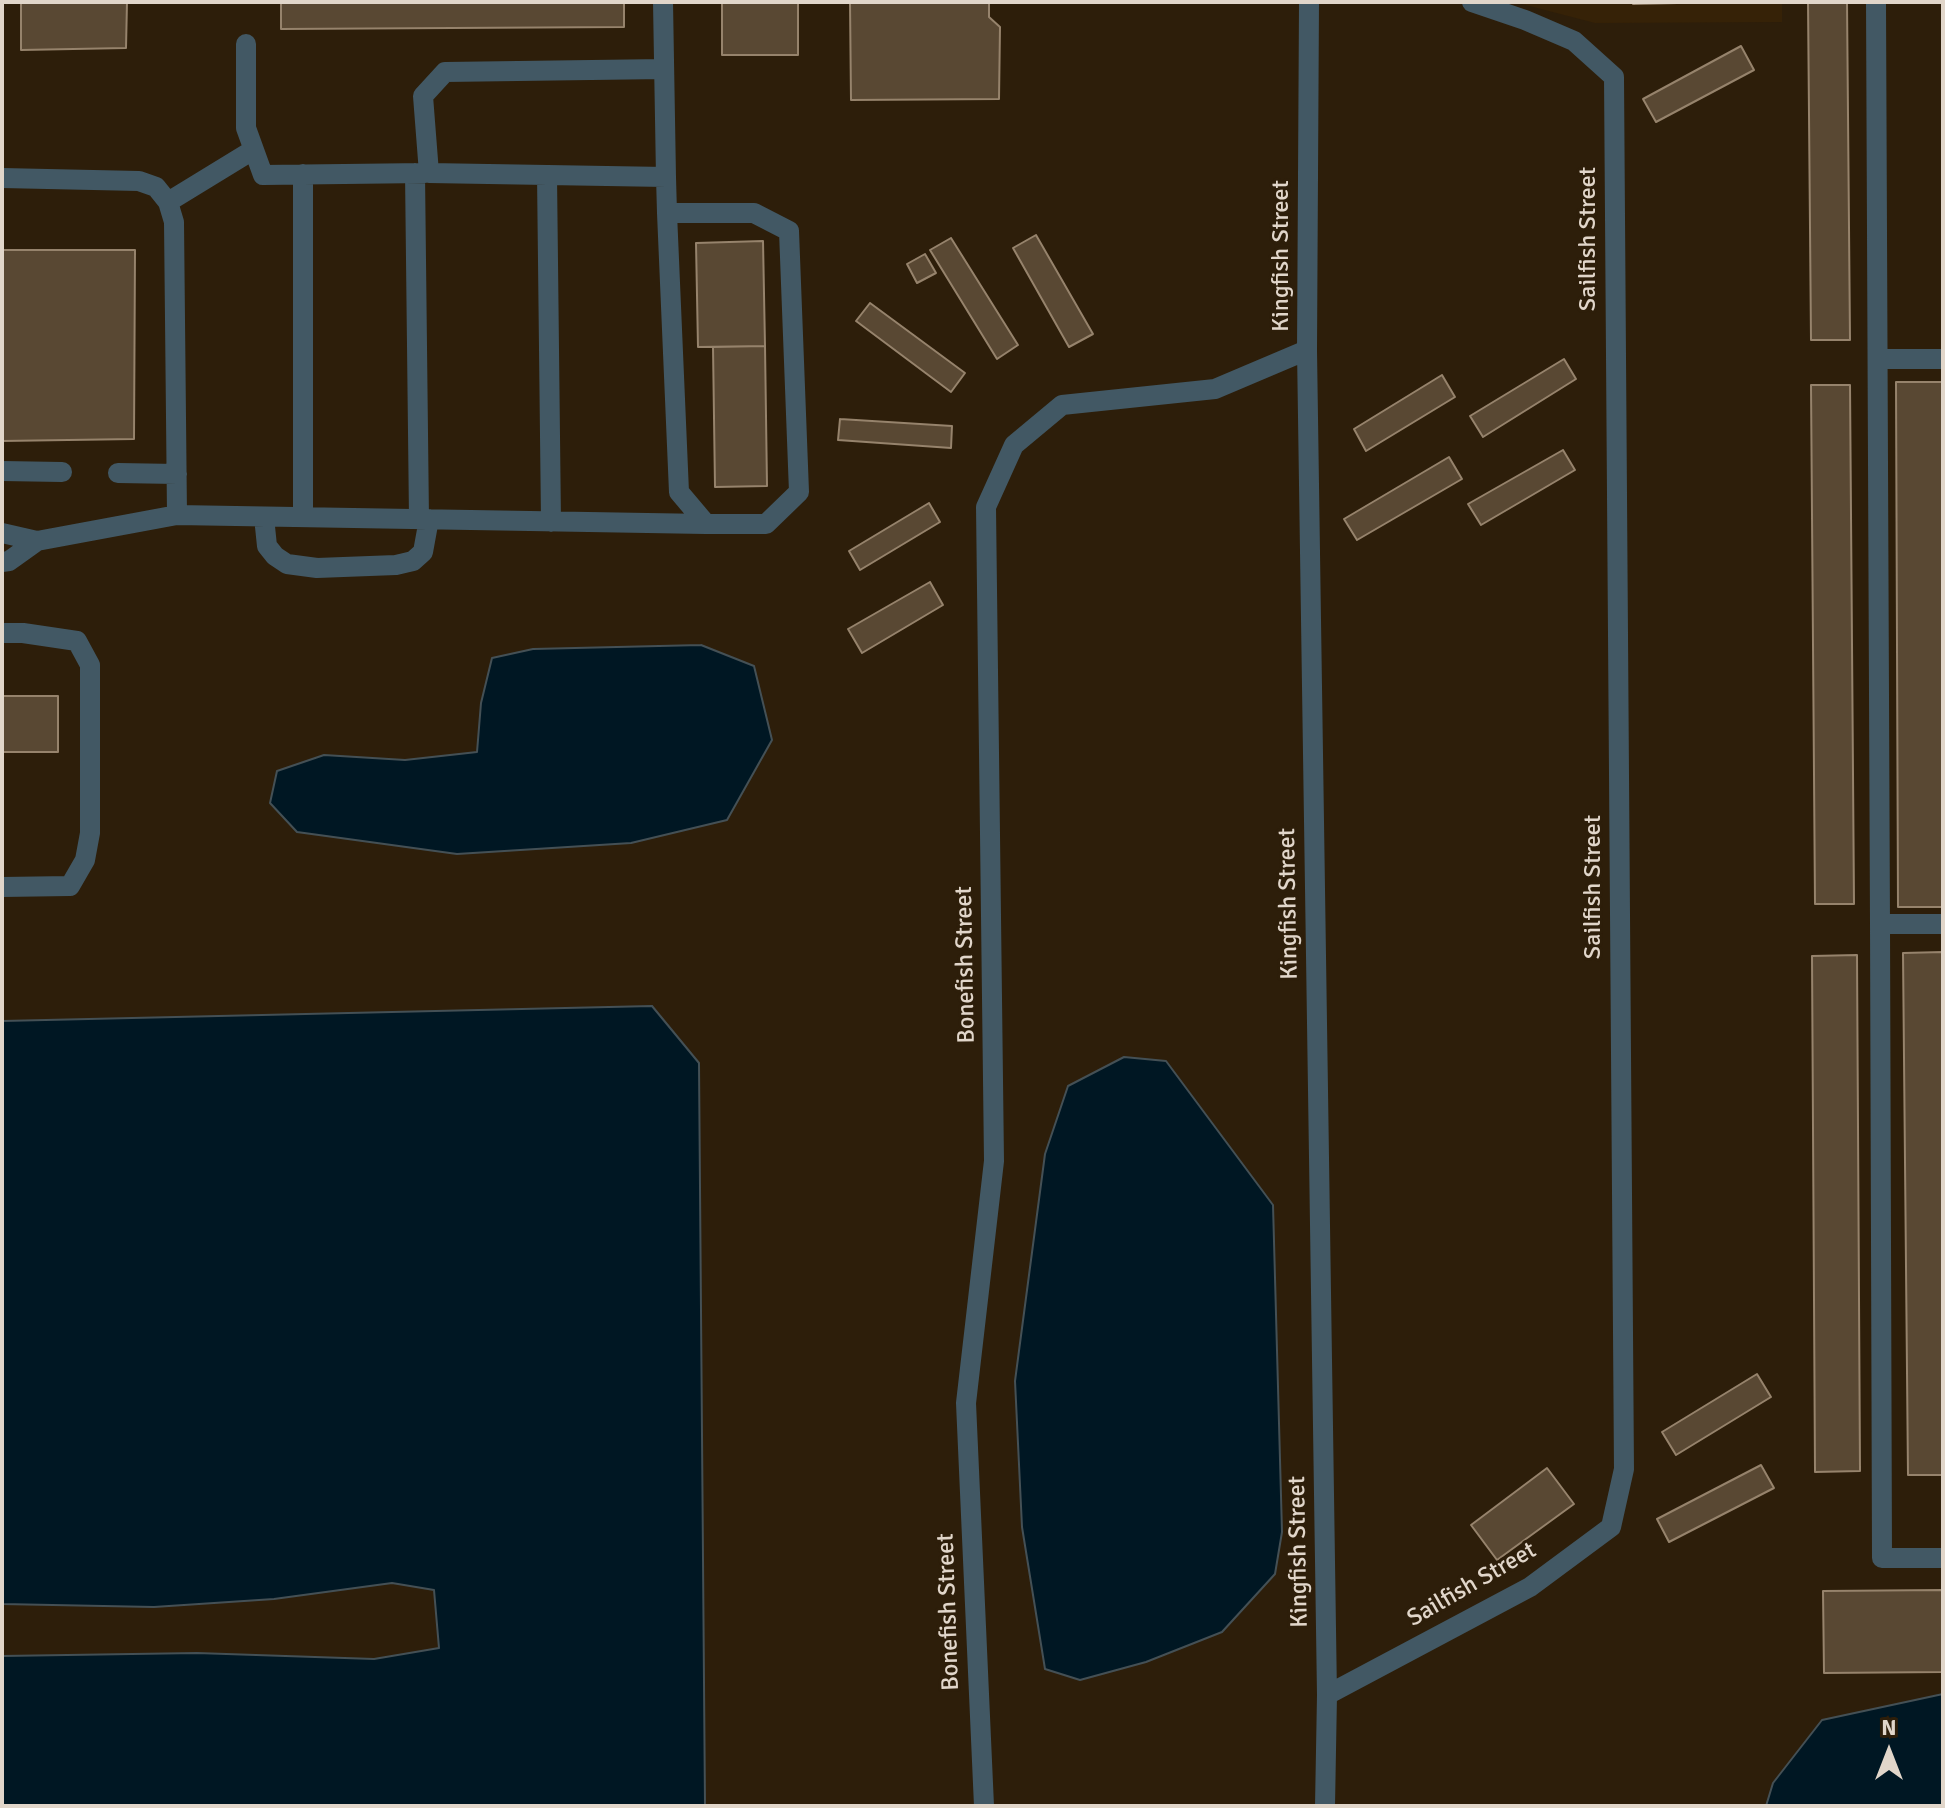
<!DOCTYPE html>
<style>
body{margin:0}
#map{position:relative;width:1945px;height:1808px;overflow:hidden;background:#2d1e0a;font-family:Signika,sans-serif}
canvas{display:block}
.frame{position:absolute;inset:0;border:4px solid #e1d6ca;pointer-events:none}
.north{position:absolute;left:1849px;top:1712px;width:80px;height:80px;-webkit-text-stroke:6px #2d1e0a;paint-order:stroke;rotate:0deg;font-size:22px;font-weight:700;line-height:32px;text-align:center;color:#e1d6ca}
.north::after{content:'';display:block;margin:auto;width:28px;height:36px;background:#e1d6ca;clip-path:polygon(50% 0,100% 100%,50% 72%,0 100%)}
</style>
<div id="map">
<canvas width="1945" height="1808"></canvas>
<div class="frame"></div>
<div class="north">N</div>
</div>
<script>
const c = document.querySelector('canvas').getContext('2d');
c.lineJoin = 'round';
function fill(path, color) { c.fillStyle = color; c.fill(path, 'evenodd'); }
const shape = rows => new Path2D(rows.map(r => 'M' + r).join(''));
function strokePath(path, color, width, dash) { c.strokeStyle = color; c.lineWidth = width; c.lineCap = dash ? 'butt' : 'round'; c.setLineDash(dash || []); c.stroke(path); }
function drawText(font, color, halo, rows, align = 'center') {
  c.font = font + ' Signika,sans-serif'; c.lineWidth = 6; c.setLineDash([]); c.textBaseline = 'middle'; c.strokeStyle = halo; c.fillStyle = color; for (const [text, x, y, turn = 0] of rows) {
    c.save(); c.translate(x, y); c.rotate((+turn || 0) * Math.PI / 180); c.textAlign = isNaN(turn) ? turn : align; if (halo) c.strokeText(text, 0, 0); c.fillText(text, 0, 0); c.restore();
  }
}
fill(shape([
 [1514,2,1782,2,1782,22,1595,23]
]), '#362207');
const water = shape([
 [701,645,754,666,772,740,727,820,631,843,457,854,297,832,270,803,277,771,324,755,405,760,477,752,481,703,492,658,533,649,701,645],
 [652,1006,699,1063,705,1806,2,1806,2,1656,197,1653,374,1659,439,1648,434,1590,392,1583,274,1599,154,1607,2,1604,2,1021,652,1006],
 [1124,1057,1166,1061,1273,1205,1282,1532,1275,1574,1222,1632,1146,1662,1080,1680,1045,1669,1022,1527,1015,1381,1045,1154,1068,1086,1124,1057],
 [1943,1694,1943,1806,1766,1806,1773,1783,1822,1720,1943,1694]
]);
fill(water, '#001723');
strokePath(water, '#445055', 2);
const building = shape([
 [21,2,127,2,126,48,21,50,21,2],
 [281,2,624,2,624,27,281,29,281,2],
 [722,2,798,2,798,55,722,55,722,2],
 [850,2,989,2,989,17,1000,27,999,99,851,100,850,2],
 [1633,2,1722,2,1633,4,1633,2],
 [1808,2,1847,2,1850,340,1811,340,1808,2],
 [1741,46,1754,70,1656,122,1643,99,1741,46],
 [1036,235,1093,334,1069,347,1013,248,1036,235],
 [951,238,1018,345,997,359,930,250,951,238],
 [763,241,765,346,698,347,696,243,763,241],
 [2,250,135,250,134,439,2,441,2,250],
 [925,254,936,273,917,283,907,264,925,254],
 [870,303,965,373,951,392,856,321,870,303],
 [765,346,767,486,715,487,713,347,765,346],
 [1564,359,1576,379,1483,437,1470,416,1564,359],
 [1442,375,1455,397,1366,451,1354,429,1442,375],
 [1896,382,1943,382,1943,907,1898,907,1896,382],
 [1811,385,1850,385,1854,904,1815,904,1811,385],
 [840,419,952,426,951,448,838,440,840,419],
 [1563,450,1575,470,1481,525,1468,504,1563,450],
 [1449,457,1462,479,1357,540,1344,519,1449,457],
 [929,503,940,522,860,570,849,551,929,503],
 [930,582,943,605,862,653,848,629,930,582],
 [2,696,58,696,58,752,2,752,2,696],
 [1943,952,1943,1475,1908,1475,1903,953,1943,952],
 [1857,955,1860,1471,1815,1472,1812,956,1857,955],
 [1757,1374,1771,1397,1676,1455,1662,1432,1757,1374],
 [1761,1465,1774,1488,1669,1542,1657,1519,1761,1465],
 [1547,1468,1574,1504,1497,1560,1471,1525,1547,1468],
 [1943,1590,1943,1672,1824,1673,1823,1591,1943,1590]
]);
fill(building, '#594833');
strokePath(building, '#96836c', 2);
strokePath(shape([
 [663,2,666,177,667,213,679,492,706,524,766,524,799,492,789,231,754,213,667,213],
 [1309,2,1307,350,1327,1695,1325,1806],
 [1876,2,1880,924],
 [246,44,246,128,263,175,425,173],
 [664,69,445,72,423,96,429,173,666,177],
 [415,173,419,519],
 [303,174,303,517],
 [547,175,551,522],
 [2,178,139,181,156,187,168,202,174,222,177,515],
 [168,202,253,150],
 [1879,359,1943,359],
 [2,471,62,472],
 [118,473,177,474],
 [264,517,267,546,275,556,287,564,317,568,396,565,413,561,423,552,429,519],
 [2,533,37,541,177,515,706,524],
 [2,562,9,561,37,541],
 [2,633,23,633,77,641,90,665,90,833,85,860,70,886,2,887],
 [1943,924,1880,924,1882,1558,1943,1558],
 [1327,1695,1530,1587,1611,1527,1624,1469,1614,77,1574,41,1525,20,1472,2],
 [984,1806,966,1403,994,1161,986,507,1014,445,1062,405,1215,389,1307,350]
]), '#425864', 20);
drawText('24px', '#e1d6ca', '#2d1e0a', [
 ["Sailfish Street",1589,239,-90],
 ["Kingfish Street",1282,256,-90],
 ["Sailfish Street",1594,887,-90],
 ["Kingfish Street",1289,904,-91],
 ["Bonefish Street",966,965,-91],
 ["Kingfish Street",1299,1552,-91],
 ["Sailfish Street",1472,1585,-30],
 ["Bonefish Street",949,1612,-92]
]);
</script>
